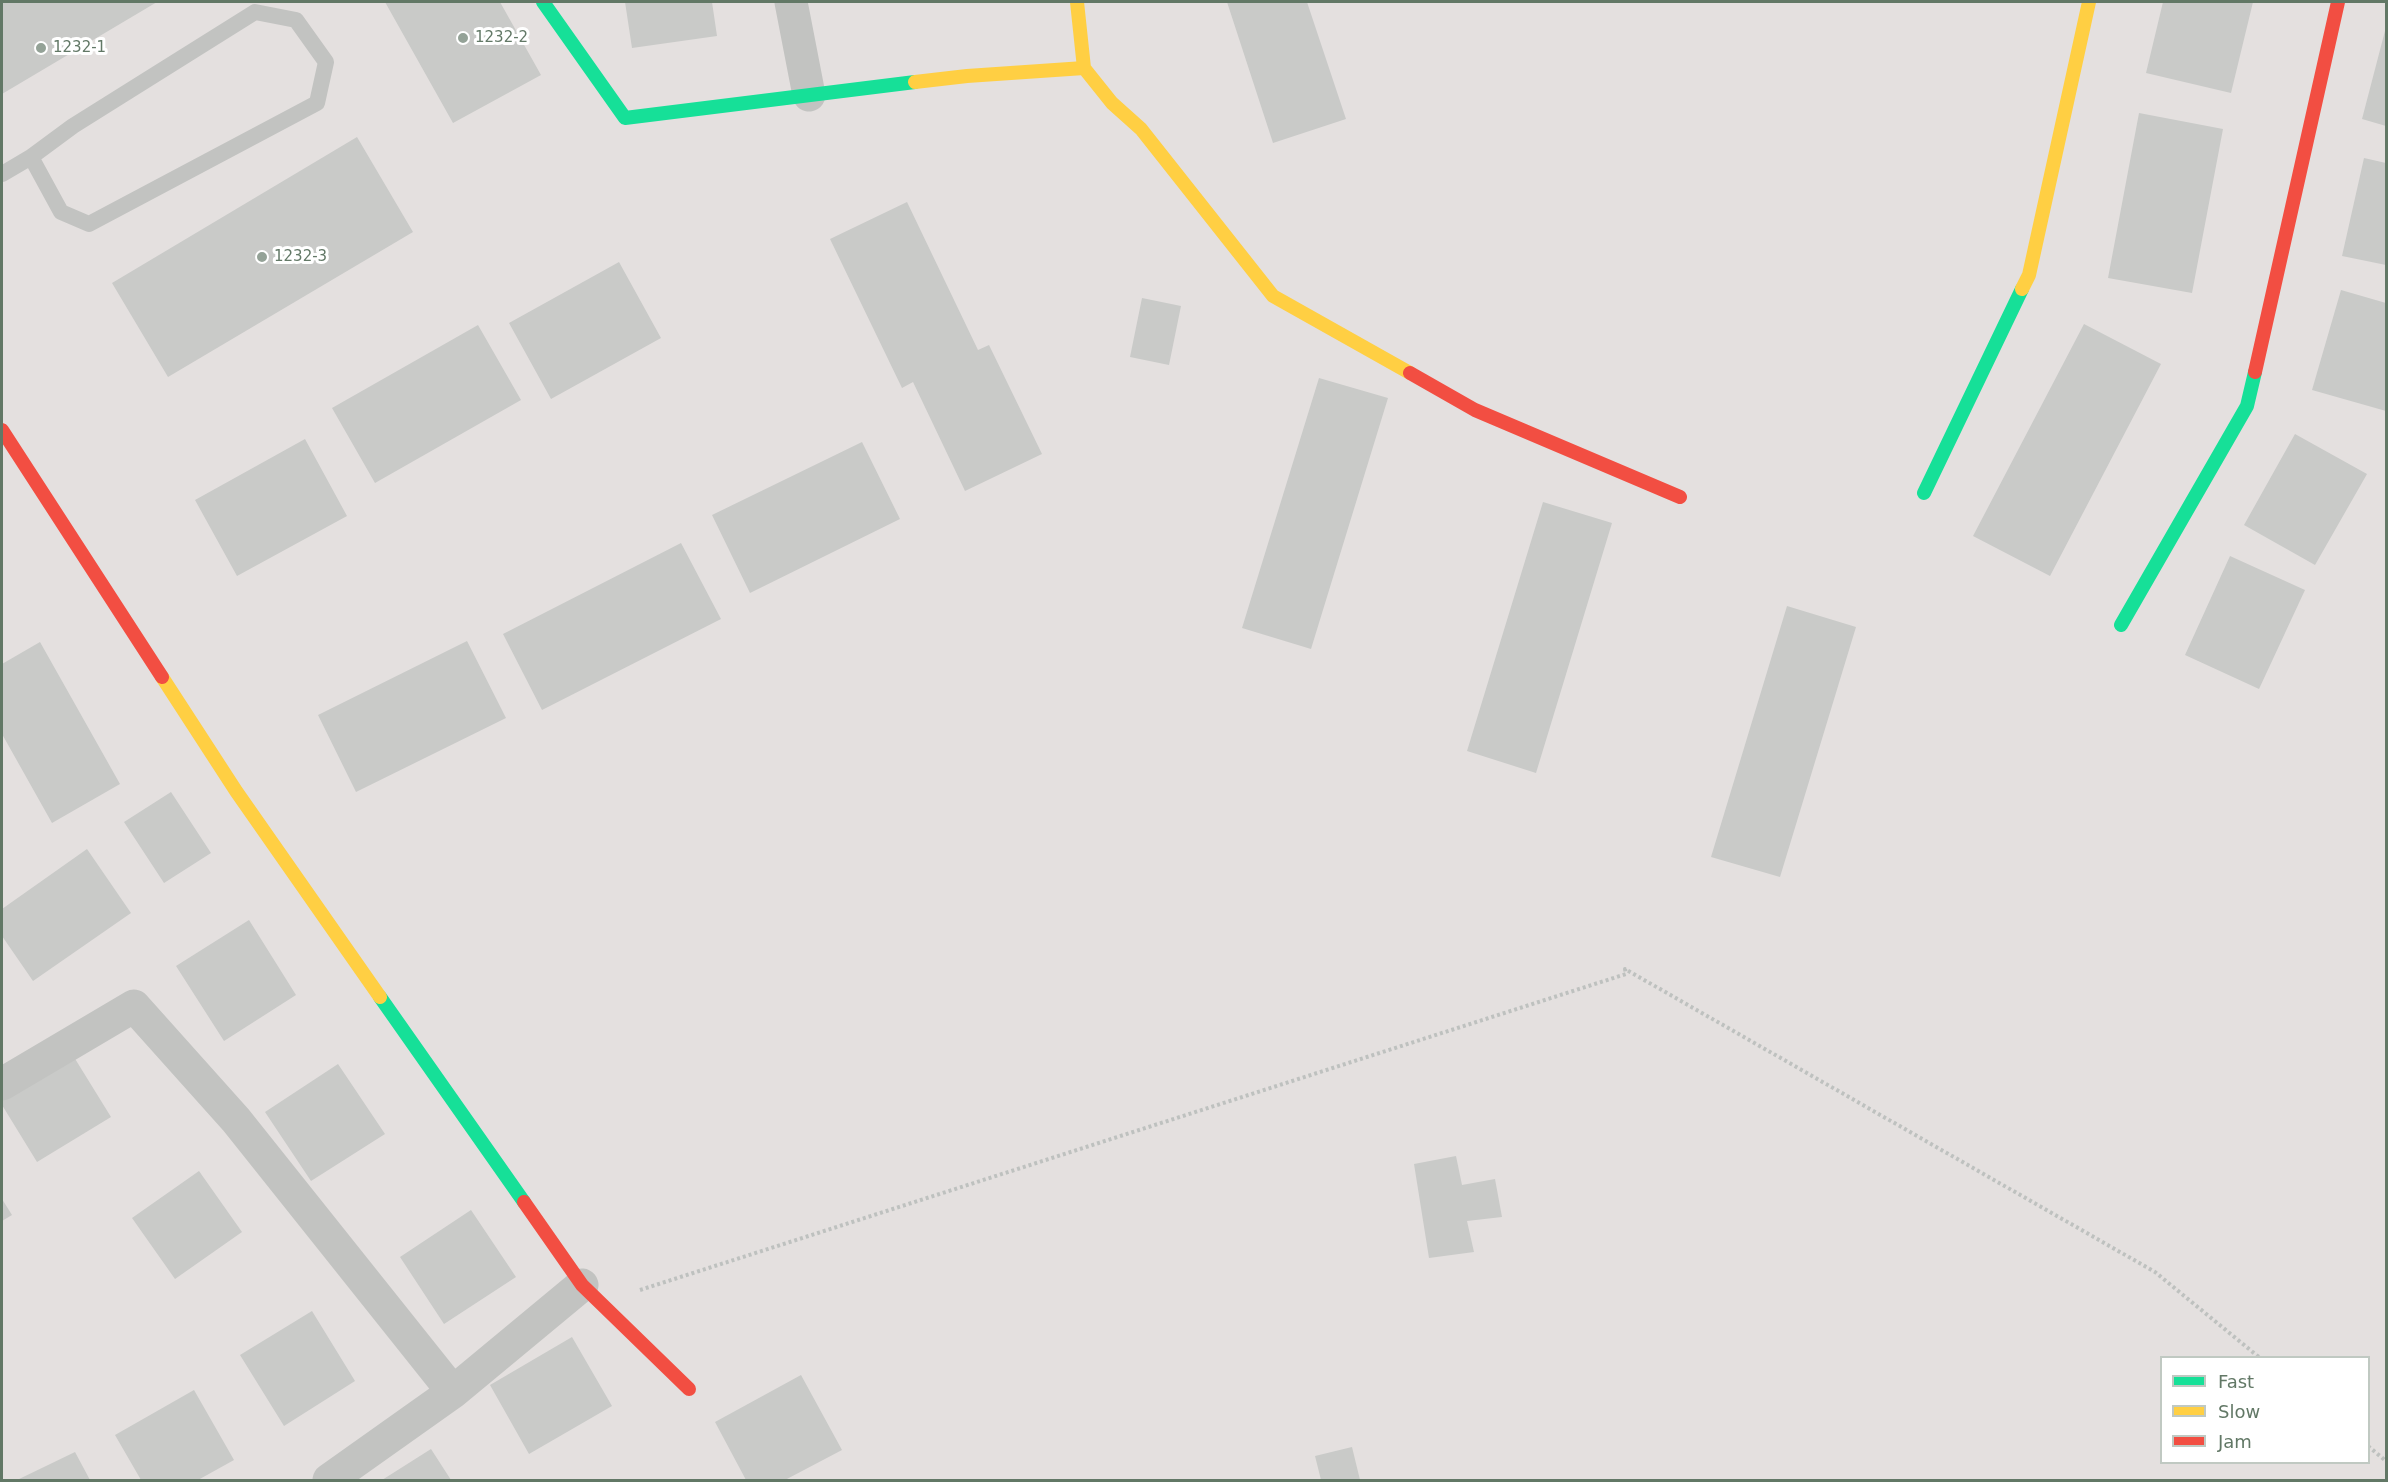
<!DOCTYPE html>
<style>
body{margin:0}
#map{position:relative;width:2388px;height:1482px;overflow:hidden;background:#f2f1f1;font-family:"DejaVu Sans",sans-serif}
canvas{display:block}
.frame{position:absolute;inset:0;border:3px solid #627866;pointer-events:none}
.legend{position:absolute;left:2160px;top:1356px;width:210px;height:108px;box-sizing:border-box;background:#fff;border:2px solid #c0c9c2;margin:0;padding:8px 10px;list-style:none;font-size:18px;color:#627866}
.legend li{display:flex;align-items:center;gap:12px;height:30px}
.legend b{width:30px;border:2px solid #c0c9c2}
</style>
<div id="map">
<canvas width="2388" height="1482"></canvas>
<div class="frame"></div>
<ul class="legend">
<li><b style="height:8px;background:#16e098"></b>Fast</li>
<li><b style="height:8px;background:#ffcf43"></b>Slow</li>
<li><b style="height:8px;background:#f24e42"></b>Jam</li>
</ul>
</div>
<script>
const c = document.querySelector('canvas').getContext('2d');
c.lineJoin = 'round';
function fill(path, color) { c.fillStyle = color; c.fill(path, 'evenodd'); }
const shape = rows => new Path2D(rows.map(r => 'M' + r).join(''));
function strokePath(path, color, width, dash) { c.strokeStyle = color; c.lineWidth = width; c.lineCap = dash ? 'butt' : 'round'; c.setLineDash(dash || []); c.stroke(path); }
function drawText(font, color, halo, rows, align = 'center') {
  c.font = font + ' "DejaVu Sans",sans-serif'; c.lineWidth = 6; c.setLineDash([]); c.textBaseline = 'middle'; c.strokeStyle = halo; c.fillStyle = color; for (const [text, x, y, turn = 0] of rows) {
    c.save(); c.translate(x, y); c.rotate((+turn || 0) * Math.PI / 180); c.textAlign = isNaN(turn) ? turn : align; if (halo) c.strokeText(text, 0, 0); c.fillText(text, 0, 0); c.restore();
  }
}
fill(shape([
 [2,2,2386,2,2386,1480,2,1480],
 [2162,1358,2368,1358,2368,1462,2162,1462]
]), '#e4e0df');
fill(shape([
 [2,2,157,2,2,94],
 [385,2,500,2,541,75,453,123],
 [625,2,712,2,717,36,632,48],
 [1227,2,1307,2,1346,119,1273,143],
 [2163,2,2253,2,2231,93,2146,73],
 [2386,27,2386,126,2362,119],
 [2139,113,2223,129,2192,293,2108,278],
 [357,137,413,232,168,377,112,283],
 [2364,158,2386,163,2386,265,2342,256],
 [907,202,978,350,989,345,1042,454,965,491,913,382,902,388,830,239],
 [619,262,661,338,551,399,509,323],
 [2341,290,2386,303,2386,411,2312,390],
 [1142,298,1181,306,1169,365,1130,357],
 [2084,324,2161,364,2050,576,1973,536],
 [478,325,521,400,375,483,332,408],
 [1319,378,1388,398,1311,649,1242,628],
 [2295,434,2367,474,2315,565,2244,525],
 [305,439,347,516,237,576,195,500],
 [862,442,900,519,750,593,712,515],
 [1543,502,1612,523,1536,773,1467,751],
 [681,543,721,619,542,710,503,634],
 [2230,556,2305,590,2259,689,2185,655],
 [1787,606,1856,627,1780,877,1711,857],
 [467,641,506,718,356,792,318,715],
 [40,642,120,784,52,823,2,734,2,664],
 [171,792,211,853,164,883,124,822],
 [87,849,131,913,33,981,2,936,2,909],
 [249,920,296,995,224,1041,176,966],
 [69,1049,111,1117,37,1162,2,1105,2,1090],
 [338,1064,385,1134,311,1181,265,1112],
 [1456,1156,1462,1185,1495,1179,1502,1217,1467,1221,1474,1252,1429,1258,1414,1164],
 [199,1171,242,1232,175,1279,132,1218],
 [2,1199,12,1215,2,1221],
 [471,1210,516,1277,444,1324,400,1257],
 [312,1311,355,1381,284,1426,240,1355],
 [572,1337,612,1406,529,1454,490,1385],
 [801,1375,842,1450,785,1480,746,1480,715,1422],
 [194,1390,234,1460,198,1480,141,1480,115,1435],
 [1352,1447,1360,1480,1321,1480,1315,1456],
 [431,1449,451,1480,382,1480],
 [75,1452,90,1480,17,1480]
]), '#c9cac8');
strokePath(shape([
 [640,1290,1626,974,1625,969,2155,1272,2260,1358],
 [2368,1446,2386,1461]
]), '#bec1bf', 4, [3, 3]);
strokePath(shape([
 [2,174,31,157,73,126,255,12,296,20,326,62,317,103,89,224,61,212,31,157]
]), '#c2c3c1', 16);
strokePath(shape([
 [791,2,809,95],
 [2,1084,134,1006,236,1120,453,1392],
 [329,1480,453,1392,582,1285]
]), '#c2c3c1', 33);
strokePath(shape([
 [543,2,625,118,915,82],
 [1924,493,2022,289],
 [2121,625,2247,406,2255,372],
 [380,997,524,1202]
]), '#16e098', 14);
strokePath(shape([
 [1077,2,1084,68,1112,103,1141,129,1273,296,1410,373],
 [915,82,967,76,1084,68],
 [2022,289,2029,275,2089,2],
 [162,677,236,791,380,997]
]), '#ffcf43', 14);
strokePath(shape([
 [2255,372,2338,2],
 [1410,373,1475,410,1680,497],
 [2,430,162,677],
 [524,1202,582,1285,689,1389]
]), '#f24e42', 14);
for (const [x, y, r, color] of [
 [463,38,6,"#94a297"],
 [41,48,6,"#94a297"],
 [262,257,6,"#94a297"]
]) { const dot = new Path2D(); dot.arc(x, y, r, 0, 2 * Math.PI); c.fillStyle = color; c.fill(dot); strokePath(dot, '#fff', 2); }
drawText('15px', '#627866', '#fff', [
 ["1232-2",475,38],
 ["1232-1",53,48],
 ["1232-3",274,257]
], 'left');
</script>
